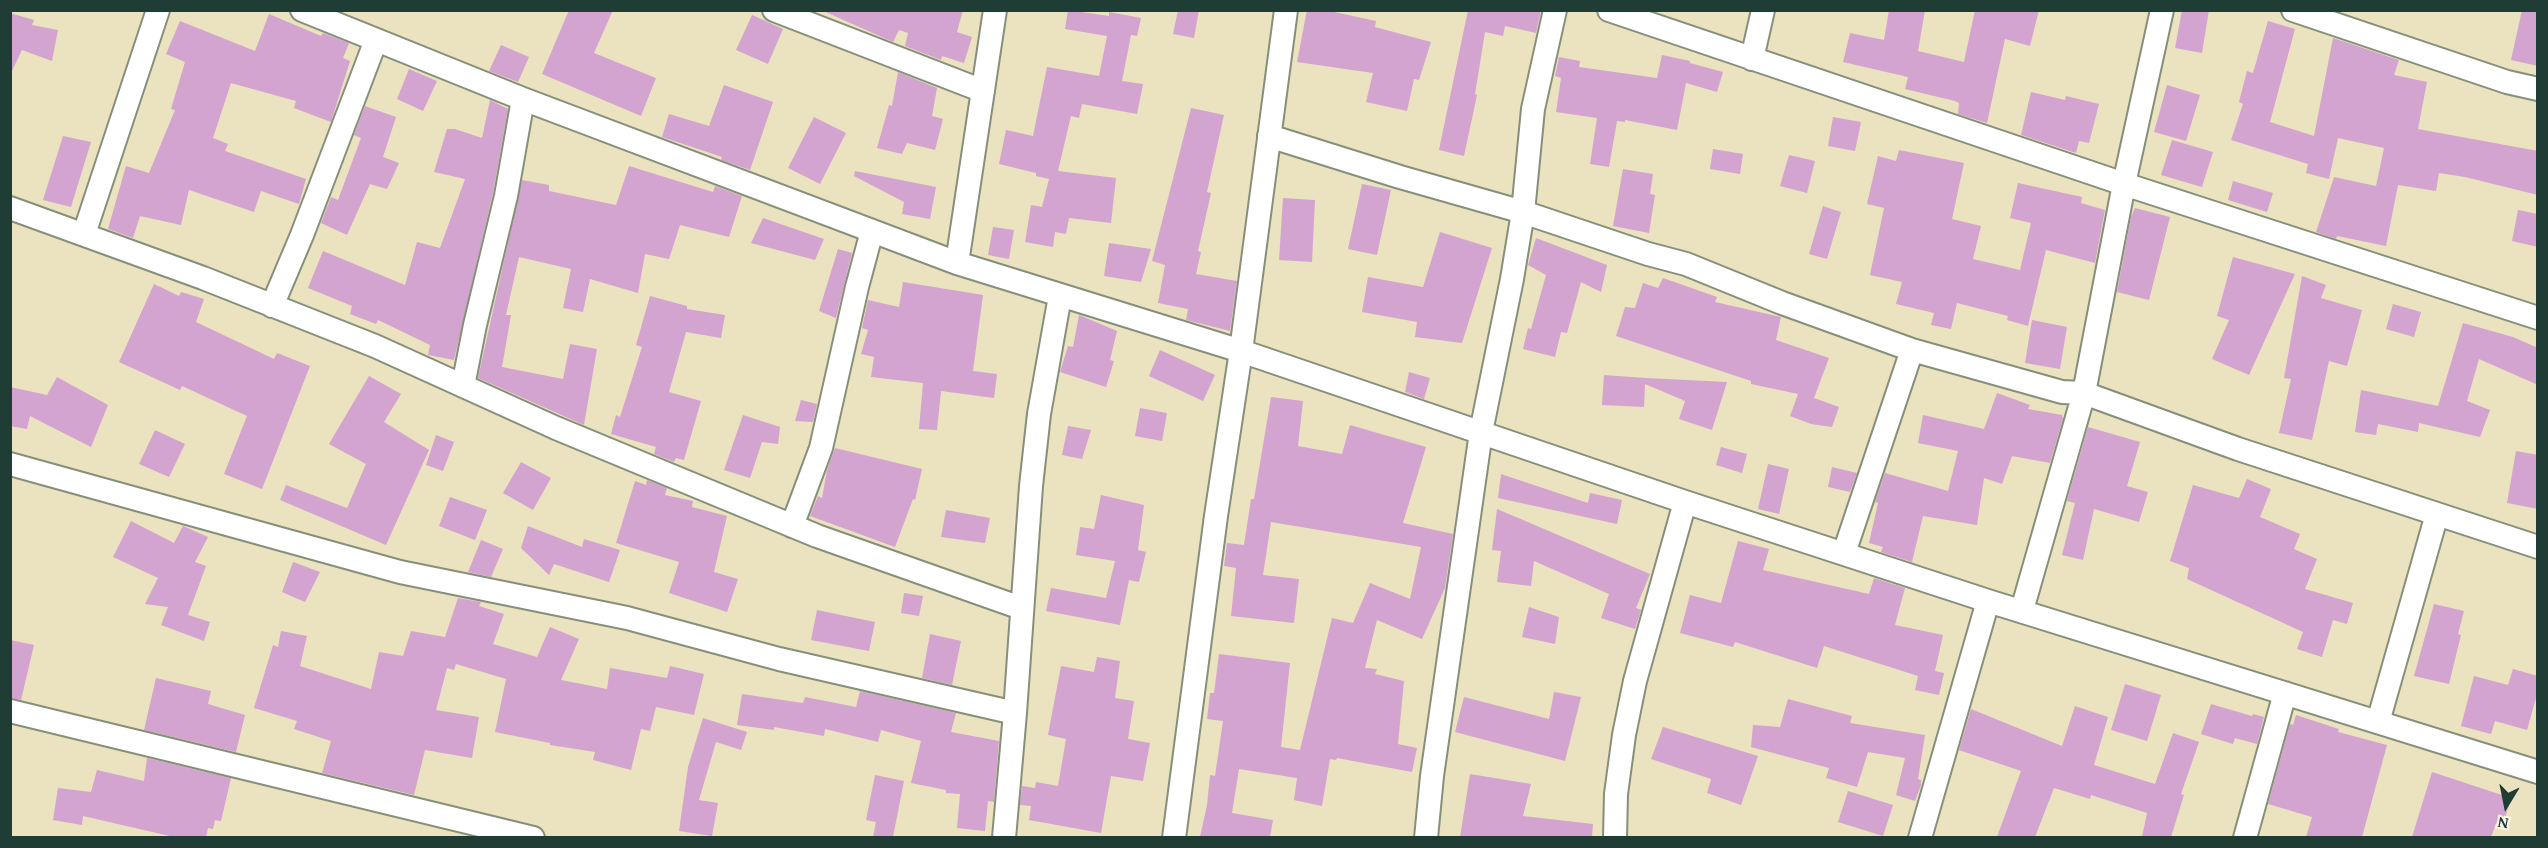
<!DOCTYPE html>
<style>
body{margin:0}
#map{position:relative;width:2548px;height:848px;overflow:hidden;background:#ebe2bf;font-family:"Gentium Book Plus",serif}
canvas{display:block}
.frame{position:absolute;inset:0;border:12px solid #1f3d34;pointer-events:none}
.north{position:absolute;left:2476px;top:776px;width:60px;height:60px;-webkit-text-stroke:4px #fcf5e5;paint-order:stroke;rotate:190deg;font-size:16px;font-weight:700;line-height:24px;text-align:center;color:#1f3d34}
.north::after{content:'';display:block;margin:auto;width:21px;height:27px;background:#1f3d34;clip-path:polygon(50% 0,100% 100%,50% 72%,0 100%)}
</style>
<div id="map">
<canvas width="2548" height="848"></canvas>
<div class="frame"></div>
<div class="north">N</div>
</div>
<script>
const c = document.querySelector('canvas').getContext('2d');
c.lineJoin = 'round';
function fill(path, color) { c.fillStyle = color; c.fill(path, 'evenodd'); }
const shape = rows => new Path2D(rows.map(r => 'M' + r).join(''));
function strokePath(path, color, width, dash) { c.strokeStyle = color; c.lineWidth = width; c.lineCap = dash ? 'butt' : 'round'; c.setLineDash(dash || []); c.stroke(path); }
fill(shape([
 [569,10,613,10,594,53,656,78,641,116,542,74],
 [821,10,963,10,957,32,972,37,964,63,942,56,941,60,905,46,908,33,899,30,893,42],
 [1068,10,1109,16,1109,12,1141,18,1137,36,1131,35,1122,81,1143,84,1137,114,1082,104,1079,118,1071,116,1058,171,1116,178,1111,223,1069,218,1066,234,1055,232,1053,247,1025,242,1031,205,1042,207,1049,179,1036,176,1036,173,999,164,1006,130,1033,136,1047,67,1099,76,1107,36,1065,29],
 [1178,10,1199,10,1194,38,1173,34],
 [1307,10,1325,10,1376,21,1375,27,1431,42,1419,80,1414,79,1407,111,1366,102,1373,73,1297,62],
 [1468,10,1541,10,1536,33,1505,26,1503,36,1485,32,1475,94,1477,95,1464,156,1439,150],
 [1889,10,1925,10,1918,51,1964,62,1975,10,2039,10,2030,46,2005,39,1987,123,1958,114,1959,103,1955,101,1905,89,1908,77,1843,62,1850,33,1884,40],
 [2182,10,2209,10,2202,53,2175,48],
 [2522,10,2538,10,2538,66,2511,60],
 [10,13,34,20,32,25,58,30,52,61,22,50,10,75],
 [269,14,321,36,323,33,349,43,343,58,350,61,331,122,294,108,296,101,231,83,213,138,228,144,225,151,306,179,299,204,261,191,254,212,189,190,181,225,140,216,133,238,108,229,126,166,149,173,175,110,171,109,185,62,166,54,180,21,255,51],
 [752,15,783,29,768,64,736,50],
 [2268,21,2295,29,2270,122,2314,136,2333,38,2399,60,2394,75,2427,82,2418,129,2538,151,2538,195,2465,177,2439,173,2436,191,2398,185,2386,246,2337,236,2336,239,2316,232,2334,177,2376,186,2384,148,2338,138,2329,179,2306,173,2308,164,2231,140,2243,104,2239,102,2247,71,2253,73],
 [501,45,529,57,518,82,489,71],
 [1662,55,1690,61,1690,63,1723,72,1717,92,1686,83,1677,130,1625,120,1625,122,1617,121,1609,167,1590,164,1597,118,1556,112,1561,78,1555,76,1559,57,1580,61,1579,67,1657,78],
 [409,69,437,81,423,111,397,99],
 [898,72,937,88,932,116,943,119,935,150,907,143,902,154,877,148,889,105,892,106],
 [724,85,773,102,750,170,721,160,722,157,662,137,669,114,709,126],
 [2167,85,2200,95,2186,141,2154,132],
 [2031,92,2065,100,2066,96,2099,104,2089,143,2079,141,2076,153,2021,135],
 [490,100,508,109,493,193,454,360,428,355,430,345,378,320,376,324,350,314,352,306,308,288,323,251,405,285,417,242,440,248,465,179,434,172,447,129,455,129,482,138],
 [365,106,396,117,383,157,399,163,387,189,370,184,347,235,321,223,331,197,338,200,361,138,354,135],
 [1191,108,1224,115,1207,192,1211,193,1198,251,1201,252,1196,274,1237,281,1230,331,1186,320,1188,309,1158,303,1165,265,1152,261],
 [814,117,846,133,820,184,788,168],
 [1833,117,1861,122,1855,151,1828,146],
 [63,136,91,142,71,207,43,200],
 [2172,140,2213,152,2202,187,2161,175],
 [1713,149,1743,154,1740,174,1710,169],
 [1899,150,1964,163,1952,219,1981,226,1973,259,2020,270,2031,223,2010,218,2018,183,2082,197,2081,203,2105,210,2095,263,2046,250,2028,326,2007,320,2008,316,1957,303,1951,329,1931,325,1934,313,1896,304,1902,282,1870,275,1884,208,1867,204,1878,156,1896,161],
 [1789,155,1815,161,1807,193,1780,186],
 [629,166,713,192,715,186,742,196,729,237,680,225,669,259,645,254,638,293,590,279,583,312,563,308,571,269,519,257,506,315,511,315,502,367,563,379,570,344,597,349,584,425,478,378,522,180,549,185,549,191,616,205],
 [1623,169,1653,174,1650,194,1655,195,1649,233,1613,226],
 [855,171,936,187,930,219,902,214,904,202,854,176],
 [2233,181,2273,193,2267,212,2228,200],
 [1362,184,1391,190,1377,255,1348,249],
 [1283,198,1315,200,1312,262,1279,260],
 [1823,206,1841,212,1827,259,1809,254],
 [2135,208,2170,217,2149,300,2117,292,2131,217],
 [2518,210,2538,214,2538,247,2512,241],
 [763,218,824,239,815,260,751,243],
 [993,227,1014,230,1009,259,988,255],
 [1440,232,1492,248,1462,343,1415,337,1417,322,1362,312,1368,277,1423,287],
 [1536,238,1607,265,1601,292,1581,282,1567,333,1561,332,1555,357,1523,349,1528,328,1531,329,1546,275,1528,265],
 [1109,243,1151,249,1141,282,1104,276],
 [838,249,852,253,836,318,819,311],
 [2233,257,2295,274,2249,375,2212,359,2229,320,2217,316],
 [2302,276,2326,285,2321,298,2362,310,2347,366,2329,361,2312,440,2279,433,2291,379,2284,378],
 [1663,278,1717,297,1715,302,1781,317,1776,340,1829,358,1814,398,1839,407,1832,427,1811,424,1790,416,1798,394,1751,384,1751,381,1616,336,1625,307,1635,308,1643,283,1658,288],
 [903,282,983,295,973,371,997,374,994,398,941,391,937,430,919,429,923,383,871,377,874,357,861,354,868,330,862,328,868,300,899,307],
 [154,284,179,296,181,292,204,299,196,322,274,359,277,353,310,366,262,489,224,474,247,416,182,386,180,390,119,362],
 [650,296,687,306,687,309,725,315,721,338,686,332,669,392,701,401,684,460,676,458,674,462,654,454,656,447,611,434,616,415,620,417,642,347,636,345],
 [2393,304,2421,312,2414,337,2386,329],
 [1079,315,1117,331,1110,360,1114,361,1106,387,1060,372,1068,346,1073,347],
 [2032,320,2067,327,2060,369,2025,363],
 [2463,323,2513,337,2538,348,2538,385,2479,359,2467,401,2490,410,2480,437,2419,423,2418,432,2378,424,2376,435,2355,432,2361,390,2438,406],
 [1160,350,1215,375,1203,401,1149,376],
 [1409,372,1430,378,1424,399,1405,392],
 [1604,375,1646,378,1727,382,1712,430,1679,419,1685,401,1645,384,1644,407,1602,405],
 [369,376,401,394,384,422,429,450,386,545,280,500,286,485,347,508,366,464,329,444],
 [57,377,108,405,91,447,30,416,27,429,10,426,10,387,47,395],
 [1997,393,2030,405,2028,409,2062,415,2063,419,2050,463,2012,456,2002,484,1984,478,1977,525,1923,516,1912,562,1881,552,1883,547,1869,543,1878,503,1875,502,1885,473,1948,491,1958,451,1918,443,1923,415,1984,429],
 [1271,397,1303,401,1298,446,1342,454,1350,425,1426,447,1403,523,1453,534,1445,588,1422,639,1377,620,1365,668,1377,669,1375,674,1404,681,1398,744,1417,748,1412,772,1337,758,1336,760,1330,759,1322,806,1294,800,1297,778,1239,769,1232,813,1273,820,1270,837,1200,837,1207,805,1210,775,1215,776,1223,721,1207,719,1210,693,1214,693,1219,654,1290,663,1281,747,1300,750,1332,618,1353,623,1370,583,1410,599,1421,547,1271,522,1263,575,1299,579,1294,623,1231,616,1236,568,1224,566,1227,543,1244,545,1251,499,1254,499],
 [801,400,817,404,813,422,795,421],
 [1140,408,1167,413,1162,441,1135,436],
 [743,415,780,427,778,444,762,442,750,478,724,470],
 [1068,426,1091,430,1082,459,1062,455],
 [2088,427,2140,442,2127,486,2148,492,2139,522,2094,509,2083,560,2062,555,2075,503,2067,501],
 [155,430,185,444,169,477,139,464],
 [436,435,454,442,443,471,426,465],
 [1721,447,1747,454,1742,473,1716,465],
 [835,448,922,469,915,500,913,499,895,547,810,516,818,496,822,498,827,470],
 [2516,451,2538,455,2538,509,2507,503],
 [521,462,551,478,533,510,503,493],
 [1768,464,1789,469,1779,514,1758,509],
 [1832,467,1857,473,1850,492,1828,487],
 [1501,474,1588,503,1590,493,1622,500,1617,524,1498,498],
 [2247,479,2271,489,2260,517,2300,534,2294,549,2317,559,2305,589,2353,603,2347,624,2333,620,2322,657,2297,649,2303,632,2187,579,2189,568,2170,561,2193,485,2239,498],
 [647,480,667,488,665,495,693,501,692,507,727,516,714,572,738,579,727,612,669,593,679,562,616,543,635,481,646,485],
 [1101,495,1144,505,1138,550,1146,552,1139,582,1129,580,1120,625,1046,611,1051,588,1106,598,1115,561,1076,555,1080,527,1094,529],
 [450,497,487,510,475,540,439,526],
 [1497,509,1650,574,1636,608,1641,610,1635,629,1601,618,1609,594,1534,561,1531,586,1497,582,1501,551,1492,550],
 [946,510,990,518,985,543,941,537],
 [131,521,174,543,183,526,208,537,195,562,206,566,188,615,210,622,204,641,161,625,168,607,145,604,158,578,113,557],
 [528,526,582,547,584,539,620,550,609,582,554,564,549,575,521,548],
 [481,540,503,549,491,577,468,572],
 [1738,541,1769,549,1763,570,1869,594,1874,578,1905,588,1895,625,1943,635,1935,671,1944,673,1939,695,1915,690,1918,676,1824,646,1817,668,1735,642,1733,647,1680,633,1690,595,1721,603],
 [293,562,320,572,305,602,282,592],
 [904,593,923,596,919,616,901,613],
 [458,598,481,602,479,606,504,614,493,644,537,657,550,627,579,639,561,680,607,689,610,668,667,678,670,666,704,674,694,715,656,707,650,731,641,729,631,770,593,760,595,752,550,745,550,743,495,732,506,679,456,664,454,670,447,668,436,710,479,717,472,758,425,750,414,795,322,773,331,741,294,729,297,721,254,708,273,645,278,647,281,631,307,636,300,666,371,689,379,652,403,656,411,631,445,637],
 [2434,604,2464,611,2458,634,2461,635,2449,684,2414,676],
 [1529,607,1559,617,1555,644,1522,637],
 [817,610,875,622,869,651,811,640],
 [930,634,961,641,952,685,922,678],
 [10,640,34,645,21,700,10,698],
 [1097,657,1120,661,1115,698,1134,701,1128,739,1150,743,1143,781,1111,776,1101,833,1029,820,1031,806,1020,805,1022,786,1035,788,1036,782,1058,786,1066,739,1048,735,1061,666,1094,672],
 [2513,669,2538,676,2538,691,2527,730,2495,721,2491,734,2461,726,2474,676,2508,685],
 [156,678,211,691,208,704,245,715,236,752,144,730],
 [2125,684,2161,695,2147,741,2111,730],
 [860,691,956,713,951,732,999,741,994,802,988,801,985,831,957,828,960,794,946,793,946,790,911,783,921,741,881,730,878,742,825,729,824,736,774,727,774,730,737,725,742,694,803,703,805,697,856,707],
 [1554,692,1581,697,1565,761,1455,732,1464,697,1549,719],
 [1788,699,1852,716,1850,723,1925,735,1918,779,1921,780,1921,785,1915,801,1896,795,1905,758,1868,752,1857,787,1826,778,1829,768,1751,747,1753,725,1780,727],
 [2211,704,2252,716,2253,714,2264,717,2257,744,2235,738,2233,744,2201,734],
 [2075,706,2108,717,2094,765,2155,784,2173,733,2199,742,2181,794,2184,795,2171,837,2142,837,2147,813,2091,795,2090,799,2054,788,2035,837,1997,837,2021,771,1959,750,1971,709,2062,746],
 [2296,715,2339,729,2338,732,2387,745,2362,837,2306,837,2312,817,2268,804,2290,724,2293,725],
 [703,718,747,732,741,750,716,742,699,800,718,803,712,836,679,831,688,767],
 [1663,727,1758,756,1741,805,1707,793,1711,779,1651,759],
 [147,758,231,778,221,821,215,820,213,829,208,828,206,837,174,837,83,816,82,825,53,820,58,788,91,792,97,770,144,781],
 [2432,772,2511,798,2504,821,2498,819,2491,837,2412,837],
 [1470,774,1531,784,1523,816,1593,824,1592,837,1460,837],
 [875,775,904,781,893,837,873,837,876,822,866,820],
 [1848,791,1893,805,1883,836,1838,822]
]), '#d3a4cf');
const street = shape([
 [302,10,523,99,957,263,1241,351,1685,502,1988,601,2538,772],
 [774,10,983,91],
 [1609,10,2124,184,2538,318],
 [2293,10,2507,82,2538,89],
 [1752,59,1763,10],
 [1269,136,1400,177,1523,212,1648,254,1686,264,1782,303,1912,350,2062,392,2084,393,2238,449,2538,547],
 [10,208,203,278,375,346,556,428,817,536,1021,608],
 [84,234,158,10],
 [957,263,995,10],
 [272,306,302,235,376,40],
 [463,386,475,325,506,196,523,99],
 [10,464,400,572,627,618,779,659,1015,713],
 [792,526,821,448,857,287,872,231],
 [1844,553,1912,350],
 [2022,610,2084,393,2124,184,2162,10],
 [10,711,533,838],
 [2378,722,2437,514],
 [1004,838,1015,713,1031,486,1039,414,1060,296],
 [1174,838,1216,516,1241,351,1286,10],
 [1426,838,1432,776,1481,432,1512,279,1523,212,1533,109,1555,10],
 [1615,838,1616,794,1624,735,1635,681,1685,502],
 [1920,838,1988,601],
 [2245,838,2285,693]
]);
strokePath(street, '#85907a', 26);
strokePath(street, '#fff', 22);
</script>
